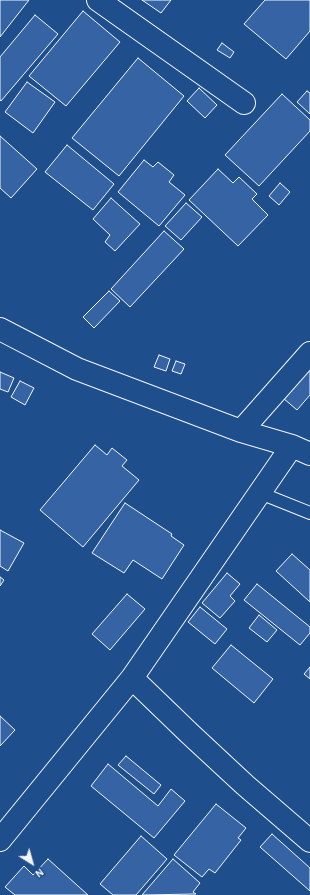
<!DOCTYPE html>
<style>
body{margin:0}
#map{position:relative;width:310px;height:895px;overflow:hidden;background:#1f4e8c;font-family:"Alegreya Sans",sans-serif}
canvas{display:block}
.north{position:absolute;left:12px;top:843px;width:40px;height:40px;-webkit-text-stroke:3px #1f4e8c;paint-order:stroke;rotate:143deg;font-size:11px;font-weight:700;line-height:16px;text-align:center;color:#f2f6ff}
.north::after{content:'';display:block;margin:auto;width:14px;height:18px;background:#f2f6ff;clip-path:polygon(50% 0,100% 100%,50% 72%,0 100%)}
</style>
<div id="map">
<canvas width="310" height="895"></canvas>
<div class="north">N</div>
</div>
<script>
const c = document.querySelector('canvas').getContext('2d');
c.lineJoin = 'round';
function fill(path, color) { c.fillStyle = color; c.fill(path, 'evenodd'); }
const shape = rows => new Path2D(rows.map(r => 'M' + r).join(''));
function strokePath(path, color, width, dash) { c.strokeStyle = color; c.lineWidth = width; c.lineCap = dash ? 'butt' : 'round'; c.setLineDash(dash || []); c.stroke(path); }
const building = shape([
 [0,0,29,0,0,37,0,0],
 [142,0,171,0,161,13,142,0],
 [265,0,310,0,310,31,286,59,244,24,265,0],
 [83,11,120,42,66,106,29,76,83,11],
 [35,15,58,34,1,101,0,100,0,57,35,15],
 [222,43,234,52,230,58,217,50,222,43],
 [138,58,184,96,119,176,72,138,138,58],
 [27,82,55,102,33,133,5,112,27,82],
 [199,88,217,105,205,118,187,101,199,88],
 [307,91,310,93,310,114,297,102,307,91],
 [282,94,310,120,310,131,259,186,225,155,282,94],
 [0,136,37,169,11,198,0,188,0,136],
 [67,145,114,184,93,210,45,172,67,145],
 [144,160,153,167,158,162,174,175,169,182,185,195,159,226,118,192,144,160],
 [218,169,233,183,239,177,257,194,252,199,268,215,238,246,189,200,218,169],
 [280,183,290,192,279,205,269,196,280,183],
 [111,198,140,224,115,251,105,242,110,235,93,219,111,198],
 [186,203,202,217,181,240,165,226,186,203],
 [164,231,184,249,130,307,111,289,164,231],
 [109,291,120,301,94,328,83,317,109,291],
 [159,355,170,359,166,371,154,367,159,355],
 [176,361,185,364,181,374,172,371,176,361],
 [310,367,310,395,297,410,283,398,310,367],
 [0,372,14,378,8,392,0,389,0,372],
 [20,381,34,388,25,405,11,397,20,381],
 [95,445,107,455,112,448,127,460,122,466,139,480,83,547,40,510,95,445],
 [125,503,172,534,171,536,184,545,162,579,133,560,124,573,92,553,125,503],
 [0,530,24,543,8,571,0,566,0,530],
 [292,554,310,570,310,602,276,571,292,554],
 [227,573,240,584,230,596,235,601,220,618,202,603,227,573],
 [0,577,4,580,0,586,0,577],
 [257,584,310,627,310,633,300,645,244,600,257,584],
 [127,594,145,609,110,650,92,634,127,594],
 [200,607,227,629,215,644,188,622,200,607],
 [259,615,277,630,267,642,249,628,259,615],
 [231,645,273,679,254,703,212,668,231,645],
 [310,667,310,679,304,674,310,667],
 [0,716,15,730,0,746,0,716],
 [126,756,161,785,154,794,118,765,126,756],
 [108,764,158,806,171,789,185,801,154,838,91,786,108,764],
 [216,804,246,828,238,838,241,840,215,873,209,869,202,877,174,855,216,804],
 [272,834,310,868,310,891,260,847,272,834],
 [141,836,167,859,136,895,113,895,100,884,141,836],
 [48,859,88,895,15,895,5,887,24,866,33,875,48,859],
 [173,859,200,883,193,892,196,894,142,895,173,859]
]);
fill(building, '#3563a3');
strokePath(building, '#f2f6ff', 1);
const service = shape([
 [260,493,310,513]
]);
const minor = shape([
 [98,0,244,103],
 [0,329,77,369,241,431,292,446,310,454],
 [241,431,310,353],
 [132,678,189,733,245,785,310,841],
 [0,840,132,678,292,446]
]);
strokePath(service, '#f2f6ff', 14);
strokePath(minor, '#f2f6ff', 24);
strokePath(service, '#1f4e8c', 12);
strokePath(minor, '#1f4e8c', 22);
</script>
